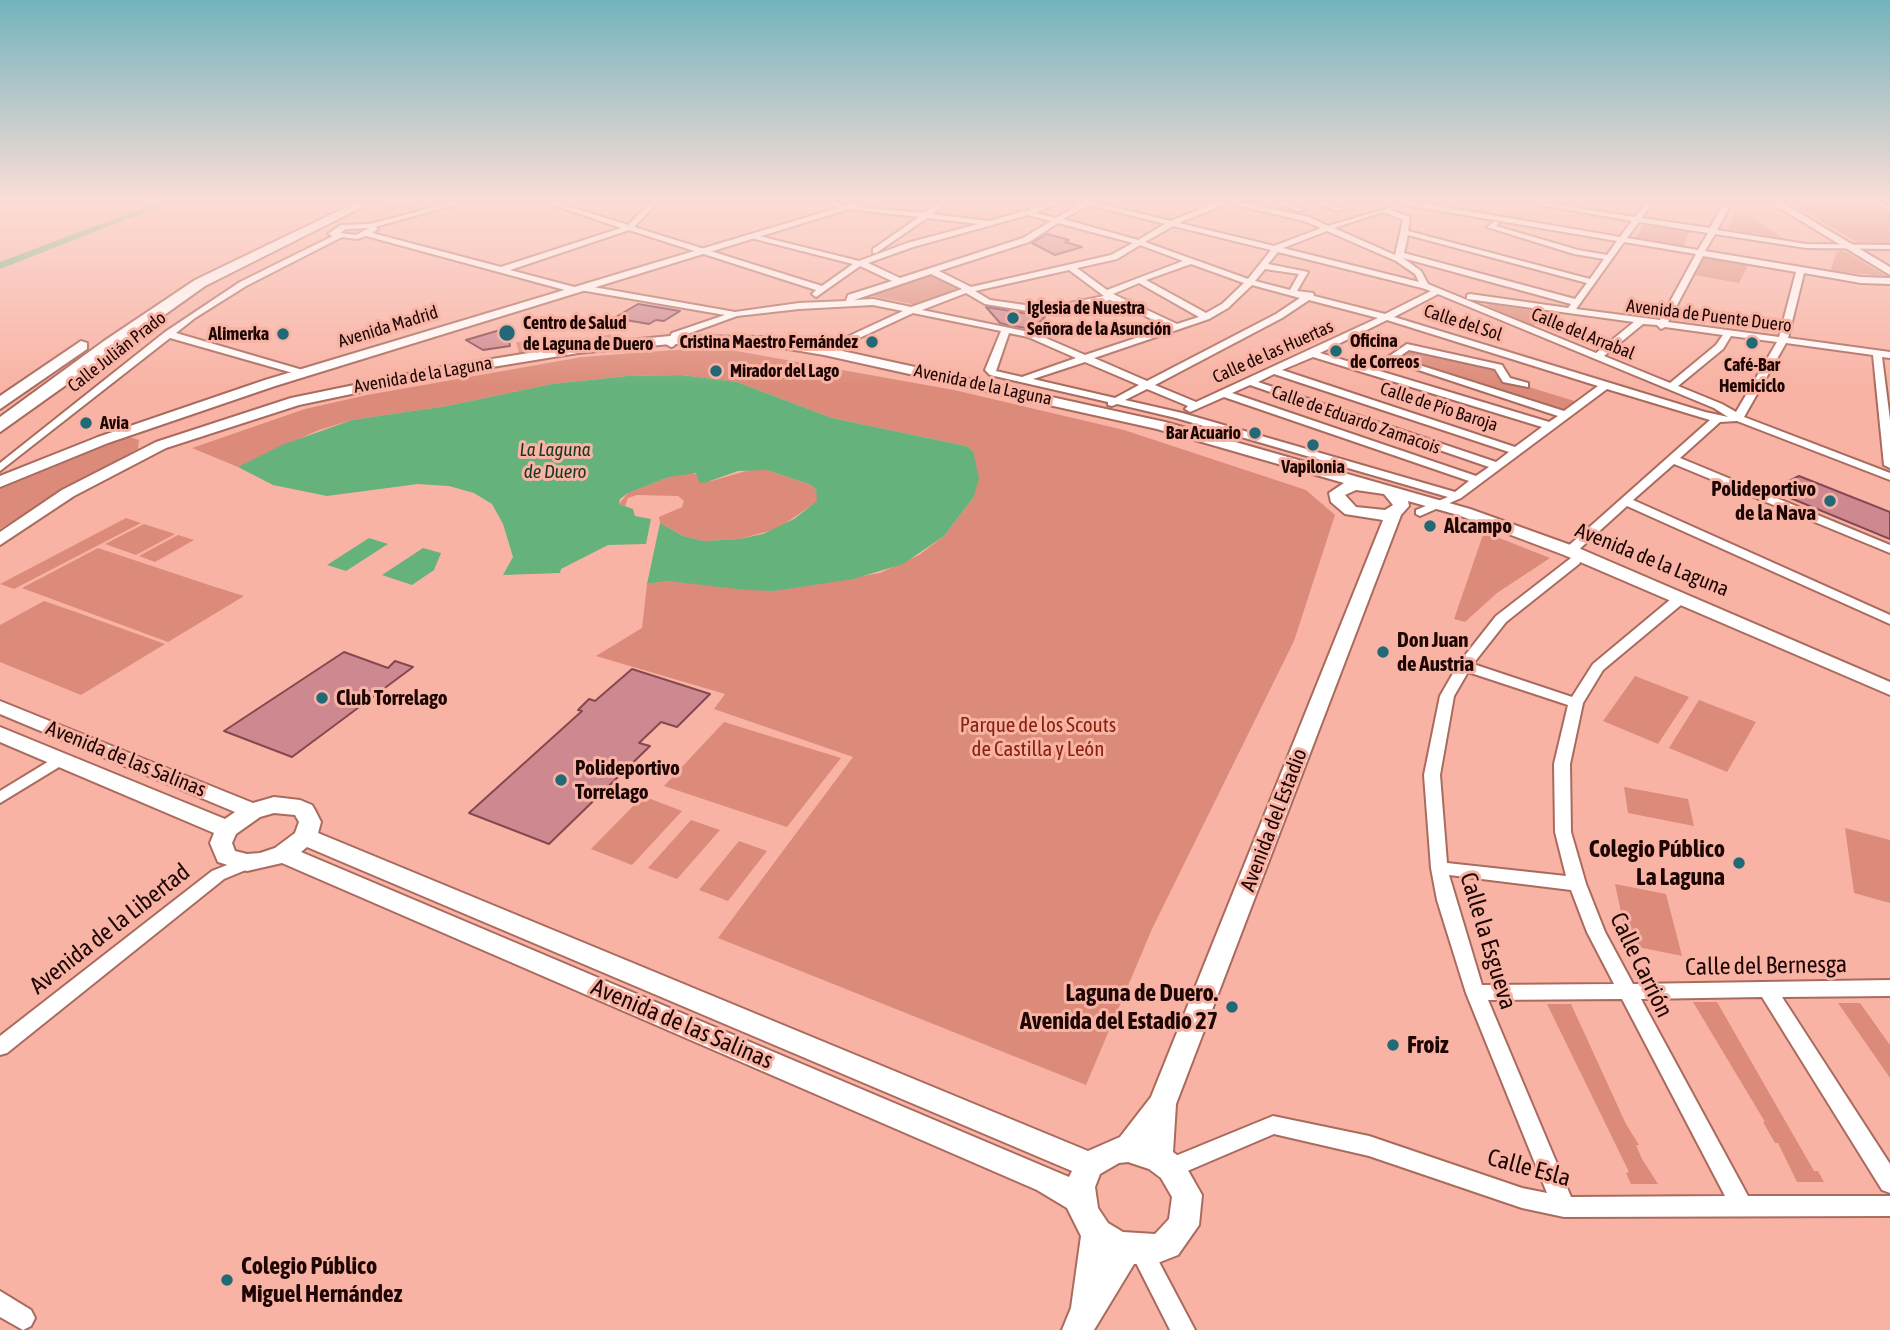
<!DOCTYPE html>
<meta charset="utf-8">
<style>
body{margin:0}
canvas{display:block;background:#f8b3a4}
</style>
<canvas width="1890" height="1330"></canvas>
<script>
const c = document.querySelector('canvas').getContext('2d');
c.lineJoin = 'round';
function fill(path, color) { c.fillStyle = color; c.fill(path, 'evenodd'); }
const shape = rows => new Path2D(rows.map(r => 'M' + r).join(''));
function strokePath(path, color, width, dash) { c.strokeStyle = color; c.lineWidth = width; c.lineCap = dash ? 'butt' : 'round'; c.setLineDash(dash || []); c.stroke(path); }
function drawText(font, color, halo, rows, align = 'center') {
  c.font = font + ' "Asap Condensed",sans-serif'; c.lineWidth = 6; c.setLineDash([]); c.textBaseline = 'middle'; c.strokeStyle = halo; c.fillStyle = color; for (const [text, x, y, turn = 0] of rows) {
    c.save(); c.translate(x, y); c.rotate((+turn || 0) * Math.PI / 180); c.textAlign = isNaN(turn) ? turn : align; if (halo) c.strokeText(text, 0, 0); c.fillText(text, 0, 0); c.restore();
  }
}
fill(shape([
 [394,200,448,200,412,209,383,209,385,204],
 [1787,200,1866,200,1890,213,1890,243,1858,243],
 [1735,212,1745,214,1786,240,1728,229],
 [1644,223,1690,230,1683,248,1634,240],
 [1841,251,1848,253,1886,276,1830,271,1837,252],
 [1703,253,1750,262,1739,283,1690,274],
 [932,274,962,289,917,305,867,295],
 [1490,304,1549,313,1533,326,1523,324,1486,305],
 [611,334,612,342,520,356,516,342,566,340,568,344],
 [714,347,954,390,1124,430,1306,490,1335,515,1294,641,1152,929,1086,1085,718,938,853,757,714,709,725,694,596,656,642,628,647,584,667,581,774,591,880,573,919,555,944,536,973,498,973,451,966,446,832,418,737,382,681,375,626,376,552,384,447,406,352,420,319,430,238,467,192,448,305,409,367,395,582,357],
 [1407,347,1500,368,1506,380,1581,403,1567,414,1392,357],
 [126,436,139,440,138,449,60,491,0,529,0,486],
 [750,470,767,470,809,484,816,489,818,501,777,529,739,539,704,541,683,536,660,523,659,517,682,507,684,501,678,496,637,495,628,498,625,506,619,504,628,493,669,477,691,472,711,481],
 [126,518,141,523,14,589,0,584],
 [144,524,175,534,136,555,105,544],
 [1484,532,1550,558,1497,593,1465,622,1454,619],
 [178,535,194,540,155,562,139,556],
 [98,548,212,586,244,596,168,642,22,588],
 [44,601,73,611,165,644,81,695,0,662,0,625],
 [1635,676,1689,697,1658,744,1603,721],
 [1699,700,1756,722,1727,772,1669,748],
 [724,722,841,758,787,827,664,786],
 [1624,787,1688,799,1694,826,1628,813],
 [643,796,682,811,632,865,591,849],
 [691,820,720,830,677,879,648,868],
 [1845,828,1890,840,1890,903,1854,893],
 [739,841,767,851,728,901,699,890],
 [1615,884,1666,894,1682,956,1628,945],
 [1693,1002,1717,1002,1814,1171,1818,1171,1824,1182,1797,1182,1778,1143,1775,1143,1763,1122,1765,1122],
 [1838,1003,1860,1003,1890,1045,1890,1078],
 [1547,1004,1571,1004,1626,1124,1639,1145,1636,1145,1642,1159,1658,1184,1631,1184,1626,1173,1629,1172]
]), '#dc8b7a');
fill(shape([
 [681,375,737,382,832,418,966,446,973,451,979,479,973,498,944,536,903,564,853,579,774,591,747,590,667,581,647,584,660,523,683,536,704,541,739,539,763,534,794,519,817,501,816,489,809,484,767,470,738,471,704,483,699,482,696,473,669,477,628,493,620,499,619,504,633,509,635,516,651,519,646,544,608,545,561,569,560,573,503,575,513,557,503,524,492,504,474,493,449,486,418,484,327,496,273,485,238,467,282,445,352,420,447,406,552,384,627,376],
 [369,538,388,544,346,571,327,565],
 [423,548,441,553,434,570,412,585,382,575]
]), '#65b27d');
fill(shape([
 [164,200,176,200,0,269,0,262,164,200]
]), '#65b27d');
const building = shape([
 [1047,234,1069,240,1065,242,1082,247,1055,255,1032,243,1047,234],
 [638,304,680,311,664,321,656,320,649,324,614,318,638,304],
 [986,307,1005,310,1045,317,1032,329,1007,325,1000,323,986,307],
 [507,328,510,346,483,350,466,340,507,328],
 [1799,476,1890,512,1890,539,1771,490,1799,476],
 [344,652,388,668,395,661,413,667,292,757,224,731,344,652],
 [632,669,710,694,677,727,661,722,639,743,650,746,549,844,469,813,582,711,578,710,589,699,595,701,632,669]
]);
fill(building, '#ce8990');
strokePath(building, '#864850', 2);
const street = shape([
 [461,200,471,200,375,227,378,229,372,233,501,267,621,228,539,200,548,200,628,225,653,200,660,200,634,227,822,286,853,264,751,238,751,234,859,261,907,243,978,224,927,218,876,253,873,253,873,249,919,217,848,209,845,210,819,200,828,200,847,206,924,213,944,200,951,200,932,214,989,221,1025,211,1056,200,1065,200,1036,213,1056,218,1081,203,1074,200,1084,200,1171,221,1221,200,1232,200,1309,217,1328,226,1415,200,1415,202,1620,237,1632,221,1513,200,1527,200,1635,217,1648,200,1654,200,1642,218,1710,228,1721,208,1712,200,1720,200,1729,208,1717,230,1806,244,1890,245,1890,249,1806,248,1715,234,1705,251,1861,277,1890,278,1890,284,1861,283,1804,273,1788,338,1890,352,1890,358,1882,357,1890,420,1890,468,1884,465,1873,355,1786,343,1744,417,1890,473,1890,480,1737,421,1720,422,1680,458,1890,545,1890,553,1674,464,1633,500,1890,615,1890,624,1627,506,1574,554,1566,554,1564,551,1566,548,1710,420,1607,389,1461,498,1420,516,1416,514,1416,510,1448,497,1176,418,1117,404,1112,406,1108,405,1108,402,990,375,985,370,1001,331,913,313,827,353,821,353,821,349,903,311,873,305,799,309,737,316,679,337,674,346,671,347,666,344,672,333,725,315,580,290,576,293,366,236,357,239,342,237,246,286,195,318,176,333,306,371,306,375,300,375,170,338,0,471,0,463,165,332,240,282,333,236,328,234,341,225,370,224,461,200],
 [1228,203,1304,221,1321,228,1274,246,1179,223,1228,203],
 [1089,205,1165,224,1138,240,1063,219,1089,205],
 [1406,205,1617,241,1607,255,1578,250,1496,226,1499,223,1495,221,1487,227,1574,254,1604,259,1590,279,1408,231,1410,217,1391,210,1406,205],
 [1383,212,1403,220,1395,255,1334,228,1383,212],
 [1028,215,1051,221,1023,238,900,278,868,263,913,247,1028,215],
 [1639,222,1708,233,1698,250,1627,238,1639,222],
 [1058,223,1133,243,1111,255,971,287,939,271,1029,242,1058,223],
 [1173,226,1271,250,1248,279,1145,242,1173,226],
 [369,228,356,235,340,233,346,229,369,228],
 [629,230,816,290,812,294,816,297,860,266,892,281,848,295,846,301,799,303,735,312,582,285,578,288,510,270,629,230],
 [1327,231,1396,261,1415,274,1419,282,1283,248,1327,231],
 [1408,235,1587,283,1575,299,1404,253,1408,235],
 [1624,242,1696,254,1660,320,1576,309,1624,242],
 [1140,245,1183,261,1107,290,1077,268,1117,259,1140,245],
 [1278,252,1422,288,1431,291,1385,314,1314,296,1313,293,1297,291,1308,272,1268,264,1278,252],
 [1703,256,1796,272,1779,337,1668,322,1703,256],
 [1403,258,1571,304,1568,308,1470,294,1467,295,1467,299,1634,322,1596,353,1428,284,1421,271,1403,258],
 [1191,264,1244,283,1222,304,1206,313,1146,280,1191,264],
 [1265,269,1299,274,1290,290,1255,281,1265,269],
 [1069,270,1104,296,1046,308,990,300,975,291,1069,270],
 [931,274,962,289,911,307,873,299,854,300,931,274],
 [1139,283,1199,317,1177,324,1113,294,1139,283],
 [1252,285,1300,298,1276,314,1147,381,1094,358,1209,319,1228,308,1252,285],
 [966,293,985,304,1046,314,1110,300,1169,327,1085,355,1034,333,922,310,966,293],
 [1438,294,1714,408,1728,417,1705,412,1394,317,1438,294],
 [1309,300,1378,318,1196,402,1155,385,1282,318,1309,300],
 [1387,320,1598,386,1564,411,1397,358,1409,350,1495,369,1503,382,1528,387,1528,383,1510,378,1502,365,1407,344,1385,359,1558,416,1549,422,1320,353,1387,320],
 [1643,324,1657,325,1661,329,1665,327,1723,335,1716,345,1670,383,1604,356,1643,324],
 [1009,333,1028,337,1076,358,1022,377,996,371,1009,333],
 [1731,336,1777,342,1736,412,1722,404,1678,386,1723,349,1731,336],
 [1313,357,1542,427,1515,447,1282,370,1313,357],
 [1085,362,1139,385,1115,398,1033,379,1085,362],
 [1274,374,1509,452,1496,462,1258,382,1274,374],
 [1250,385,1489,467,1476,476,1232,393,1250,385],
 [1147,389,1188,406,1185,409,1190,412,1224,397,1469,481,1455,492,1182,413,1125,400,1147,389],
 [1268,200,1278,200,1304,209,1297,211,1268,200],
 [1308,200,1318,200,1344,209,1337,211,1308,200],
 [1869,200,1877,200,1890,206,1890,211,1869,200],
 [1575,557,1579,558,1581,561,1579,564,1506,622,1473,664,1572,697,1593,664,1671,599,1681,599,1683,602,1681,605,1603,670,1583,703,1570,764,1571,832,1586,884,1605,932,1633,984,1890,980,1890,996,1782,997,1890,1164,1890,1193,1882,1190,1762,997,1641,999,1748,1196,1890,1196,1890,1216,1564,1217,1522,1208,1369,1156,1274,1134,1171,1178,1163,1175,1160,1168,1163,1161,1273,1116,1369,1136,1522,1188,1547,1193,1466,993,1437,900,1431,868,1424,775,1440,696,1459,663,1496,616,1571,558,1575,557],
 [1468,672,1568,705,1554,764,1555,832,1566,876,1447,863,1440,775,1454,696,1468,672],
 [1449,875,1571,890,1587,932,1614,984,1482,985,1449,875],
 [1622,999,1725,1196,1571,1197,1488,1000,1622,999],
 [59,755,64,756,67,760,64,764,0,803,0,791,59,755],
 [247,857,253,859,255,863,253,867,224,879,7,1053,0,1055,0,1036,212,871,247,857],
 [1141,1240,1149,1243,1195,1330,1170,1330,1130,1251,1133,1243,1141,1240],
 [0,1291,31,1310,35,1318,31,1326,23,1330,0,1317,0,1291]
]);
const secondary = shape([
 [864,200,878,200,275,386,108,443,0,487,0,476,98,437,265,380,864,200],
 [1767,200,1778,200,1890,267,1890,275,1767,200],
 [670,336,765,337,824,347,1165,422,1470,509,1576,547,1890,682,1890,695,1564,555,1458,515,1408,501,1409,506,1401,515,1176,1104,1173,1152,1181,1158,1202,1195,1199,1225,1178,1255,1155,1264,1134,1264,1094,1330,1062,1330,1071,1308,1081,1236,1067,1208,1037,1190,282,863,247,871,218,862,210,843,214,833,0,742,0,727,225,819,235,812,0,714,0,701,253,803,274,797,300,800,312,805,315,810,321,822,318,833,1088,1151,1120,1137,1151,1097,1383,520,1345,514,1331,502,1329,493,1344,483,1157,429,824,355,765,345,670,344,578,353,437,376,299,405,166,448,74,496,0,545,0,532,62,490,156,442,291,398,437,368,578,345,670,336],
 [1356,490,1384,494,1393,505,1385,510,1356,507,1345,495,1356,490],
 [274,813,295,815,299,822,295,833,275,848,260,853,247,854,235,851,232,843,236,834,260,817,274,813],
 [307,847,1072,1171,1069,1177,301,852,307,847],
 [1128,1162,1149,1169,1161,1178,1172,1197,1169,1219,1155,1234,1123,1232,1108,1223,1098,1208,1095,1187,1100,1174,1119,1163,1128,1162]
]);
const highway = shape([
 [361,200,376,200,205,286,0,432,0,417,104,341,195,280,361,200],
 [81,341,87,343,87,349,0,409,0,396,81,341]
]);
strokePath(street, '#aa6b5e', 4);
strokePath(secondary, '#aa6b5e', 4);
strokePath(highway, '#aa6b5e', 4);
fill(street, '#fff');
fill(secondary, '#fff');
fill(highway, '#fff');
const sky = c.createLinearGradient(0, 0, 0, 386);
sky.addColorStop(0, '#73b3bd');
sky.addColorStop(0.52, '#fcddd6');
sky.addColorStop(1, '#fcddd600');
c.fillStyle = sky;
c.fillRect(0, 0, 1890, 386);
for (const [x, y, r, color] of [
 [1013,318,7,"#226977"],
 [507,333,9,"#226977"],
 [283,334,7,"#226977"],
 [872,342,7,"#226977"],
 [1752,343,7,"#226977"],
 [1336,351,7,"#226977"],
 [716,371,7,"#226977"],
 [86,423,7,"#226977"],
 [1255,433,7,"#226977"],
 [1313,445,7,"#226977"],
 [1830,501,7,"#226977"],
 [1430,526,7,"#226977"],
 [1383,652,7,"#226977"],
 [322,698,7,"#226977"],
 [561,780,7,"#226977"],
 [1739,863,7,"#226977"],
 [1232,1007,7,"#226977"],
 [1393,1045,7,"#226977"],
 [227,1280,7,"#226977"]
]) { const dot = new Path2D(); dot.arc(x, y, r, 0, 2 * Math.PI); c.fillStyle = color; c.fill(dot); strokePath(dot, '#f8b3a4', 2.5); }
drawText('bold 18px', '#1d0603', '#f8b3a4', [
 ["Iglesia de Nuestra",1027,308],
 ["Señora de la Asunción",1027,329],
 ["Centro de Salud",523,323],
 ["de Laguna de Duero",523,344],
 ["Alimerka",269,334,"right"],
 ["Oficina",1350,341],
 ["de Correos",1350,362],
 ["Cristina Maestro Fernández",858,342,"right"],
 ["Café-Bar",1752,365,"center"],
 ["Hemiciclo",1752,386,"center"],
 ["Mirador del Lago",730,371],
 ["Avia",100,423],
 ["Bar Acuario",1241,433,"right"],
 ["Vapilonia",1313,467,"center"]
], 'left');
drawText('18px', '#1d0603', '#f8b3a4', [
 ["Avenida de Puente Duero",1709,316,7],
 ["Calle del Sol",1463,323,18],
 ["Avenida Madrid",388,327,-17],
 ["Calle del Arrabal",1583,334,22],
 ["Calle Julián Prado",117,352,-38],
 ["Calle de las Huertas",1273,352,-24],
 ["Avenida de la Laguna",423,375,-10],
 ["Avenida de la Laguna",983,385,12],
 ["Calle de Pío Baroja",1439,407,18],
 ["Calle de Eduardo Zamacois",1356,420,19]
]);
drawText('italic 19px', '#163721', '#f8b3a4', [
 ["La Laguna",555,450],
 ["de Duero",555,472]
]);
drawText('bold 21px', '#1d0603', '#f8b3a4', [
 ["Polideportivo",1816,489,"right"],
 ["de la Nava",1816,513,"right"],
 ["Alcampo",1444,526],
 ["Don Juan",1397,640],
 ["de Austria",1397,664],
 ["Club Torrelago",336,698],
 ["Polideportivo",575,768],
 ["Torrelago",575,792]
], 'left');
drawText('21px', '#1d0603', '#f8b3a4', [
 ["Avenida de la Laguna",1652,560,22],
 ["Avenida de las Salinas",126,759,22],
 ["Avenida del Estadio",1274,820,-69]
]);
drawText('21px', '#87220e', '#f8b3a4', [
 ["Parque de los Scouts",1038,725],
 ["de Castilla y León",1038,749]
]);
drawText('bold 24px', '#1d0603', '#f8b3a4', [
 ["Colegio Público",1725,849],
 ["La Laguna",1725,877],
 ["Laguna de Duero.",1218,993],
 ["Avenida del Estadio 27",1218,1021],
 ["Froiz",1407,1045,"left"],
 ["Colegio Público",241,1266,"left"],
 ["Miguel Hernández",241,1294,"left"]
], 'right');
drawText('24px', '#1d0603', '#f8b3a4', [
 ["Avenida de la Libertad",110,929,-38],
 ["Calle la Esgueva",1488,941,73],
 ["Calle Carrión",1641,965,64],
 ["Calle del Bernesga",1766,966,-1],
 ["Avenida de las Salinas",682,1024,23],
 ["Calle Esla",1529,1168,15]
]);
</script>
